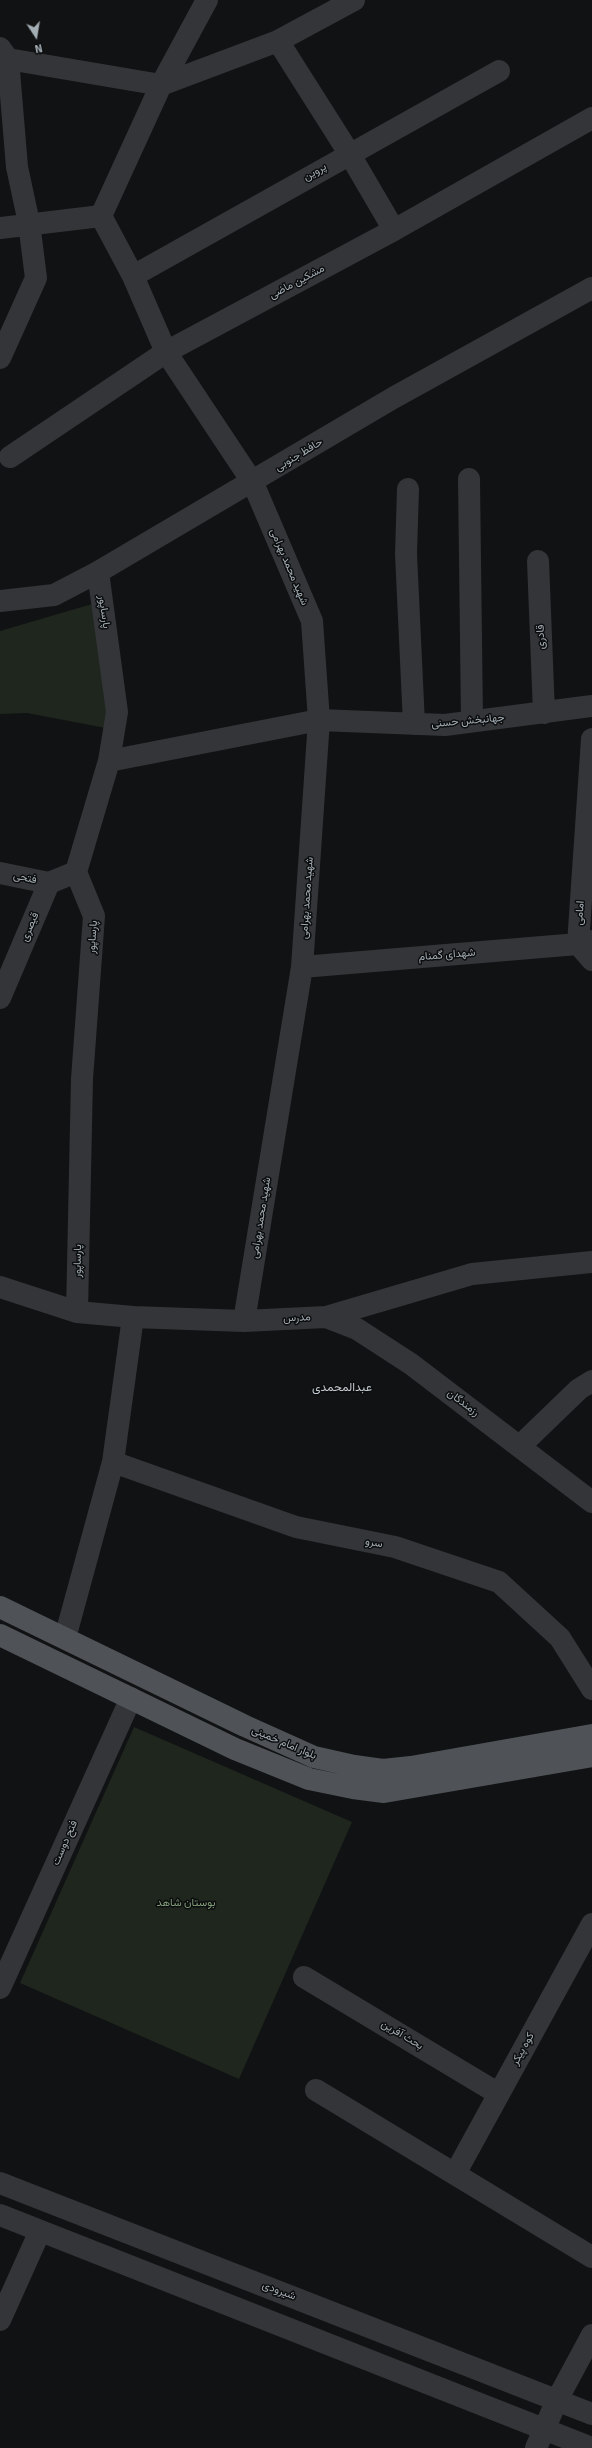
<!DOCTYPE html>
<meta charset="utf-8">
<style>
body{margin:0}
#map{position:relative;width:592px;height:2448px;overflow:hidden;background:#111213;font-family:Signika,sans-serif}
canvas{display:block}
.north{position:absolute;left:16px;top:16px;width:40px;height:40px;-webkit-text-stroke:3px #0c0d0e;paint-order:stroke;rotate:168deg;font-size:11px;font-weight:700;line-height:16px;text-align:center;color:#a3adb4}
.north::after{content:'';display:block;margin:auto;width:14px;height:18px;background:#a3adb4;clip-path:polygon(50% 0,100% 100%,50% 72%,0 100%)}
</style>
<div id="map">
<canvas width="592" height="2448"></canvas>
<div class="north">N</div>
</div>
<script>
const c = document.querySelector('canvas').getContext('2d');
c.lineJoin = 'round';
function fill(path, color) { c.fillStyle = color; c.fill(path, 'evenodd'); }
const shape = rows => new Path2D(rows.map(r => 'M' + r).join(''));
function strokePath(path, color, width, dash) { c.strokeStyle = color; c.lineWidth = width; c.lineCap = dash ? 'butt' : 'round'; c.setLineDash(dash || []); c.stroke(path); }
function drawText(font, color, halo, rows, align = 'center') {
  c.font = font + ' Signika,Vazirmatn,sans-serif'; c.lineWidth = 3; c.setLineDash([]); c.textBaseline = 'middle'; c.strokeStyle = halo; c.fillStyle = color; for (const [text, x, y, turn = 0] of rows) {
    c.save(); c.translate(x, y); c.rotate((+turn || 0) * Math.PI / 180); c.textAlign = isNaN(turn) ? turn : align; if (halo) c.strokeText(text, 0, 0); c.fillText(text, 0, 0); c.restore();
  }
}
fill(shape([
 [109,599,111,729,27,713,0,714,0,631],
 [134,1727,352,1822,239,2079,20,1983]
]), '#1f261e');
strokePath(shape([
 [207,0,161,85,101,216,133,276,166,352,253,483,312,621,319,720,302,967,244,1321],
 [354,0,278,41,349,153,394,230],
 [0,48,8,59,17,167,29,223,36,278,0,358],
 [8,59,161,85,278,41],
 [0,228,101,216],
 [133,276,499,71],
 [10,457,166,352,394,230,592,118],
 [469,479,472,721],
 [408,489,406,554,414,724],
 [538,561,544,713],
 [0,601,54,595,98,572,393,398,592,288],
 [109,761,319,720,445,725,592,706],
 [0,873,49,883],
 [578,944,592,739],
 [578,944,592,960],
 [302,967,578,944,592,941],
 [0,998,49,883,76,872],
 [0,1287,77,1312,133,1317,244,1321,326,1317,472,1274,592,1262],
 [77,1312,82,1079,94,916,76,872,109,761,117,712,98,572],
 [326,1317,357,1329,411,1364,592,1502],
 [521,1445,579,1389,592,1381],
 [113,1462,296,1527,395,1547,499,1582,560,1638,592,1689],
 [65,1638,113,1462,133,1317],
 [304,1977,499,2094],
 [0,1988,131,1698],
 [316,2090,592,2257],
 [455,2174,592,1924],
 [0,2183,592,2414],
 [0,2215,592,2448],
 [0,2320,40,2231],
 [536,2448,557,2400,592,2335]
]), '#333538', 22);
strokePath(shape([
 [0,1607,245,1726,314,1757,354,1766,383,1770,411,1767,592,1735],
 [0,1635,235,1749,309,1779,353,1788,384,1792,592,1756]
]), '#4f5357', 22);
drawText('11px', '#a3adb4', '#0c0d0e', [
 ["پروین",315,172,-30],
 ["مشکین ماضی",297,282,-28],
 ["حافظ جنوبی",299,455,-31],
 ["شهید محمد بهرامی",289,567,67],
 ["پارساپور",104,612,82],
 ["قادری",541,637,-92],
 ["جهانبخش حسنی",468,721,-5],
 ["فتحی",25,878,12],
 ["شهید محمد بهرامی",307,898,-86],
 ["امامی",580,913,-86],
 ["قیصری",30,927,-67],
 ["پارساپور",93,937,-86],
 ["شهدای گمنام",447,955,-5],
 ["شهید محمد بهرامی",261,1218,-81],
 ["پارساپور",78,1261,-89],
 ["مدرس",297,1318,-3],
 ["رزمندگان",463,1403,37],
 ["سرو",374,1543,11],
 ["بلوار امام خمینی",284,1743,23],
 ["فتح دوست",65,1843,-66],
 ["بحث آفرین",402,2035,31],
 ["کوه پیکر",523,2049,-61],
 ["شیرودی",279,2291,21]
]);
drawText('11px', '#829f7a', '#0c0d0e', [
 ["بوستان شاهد",186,1903]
]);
drawText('12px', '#c4cad0', '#0c0d0e', [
 ["عبدالمحمدی",342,1388]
]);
</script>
